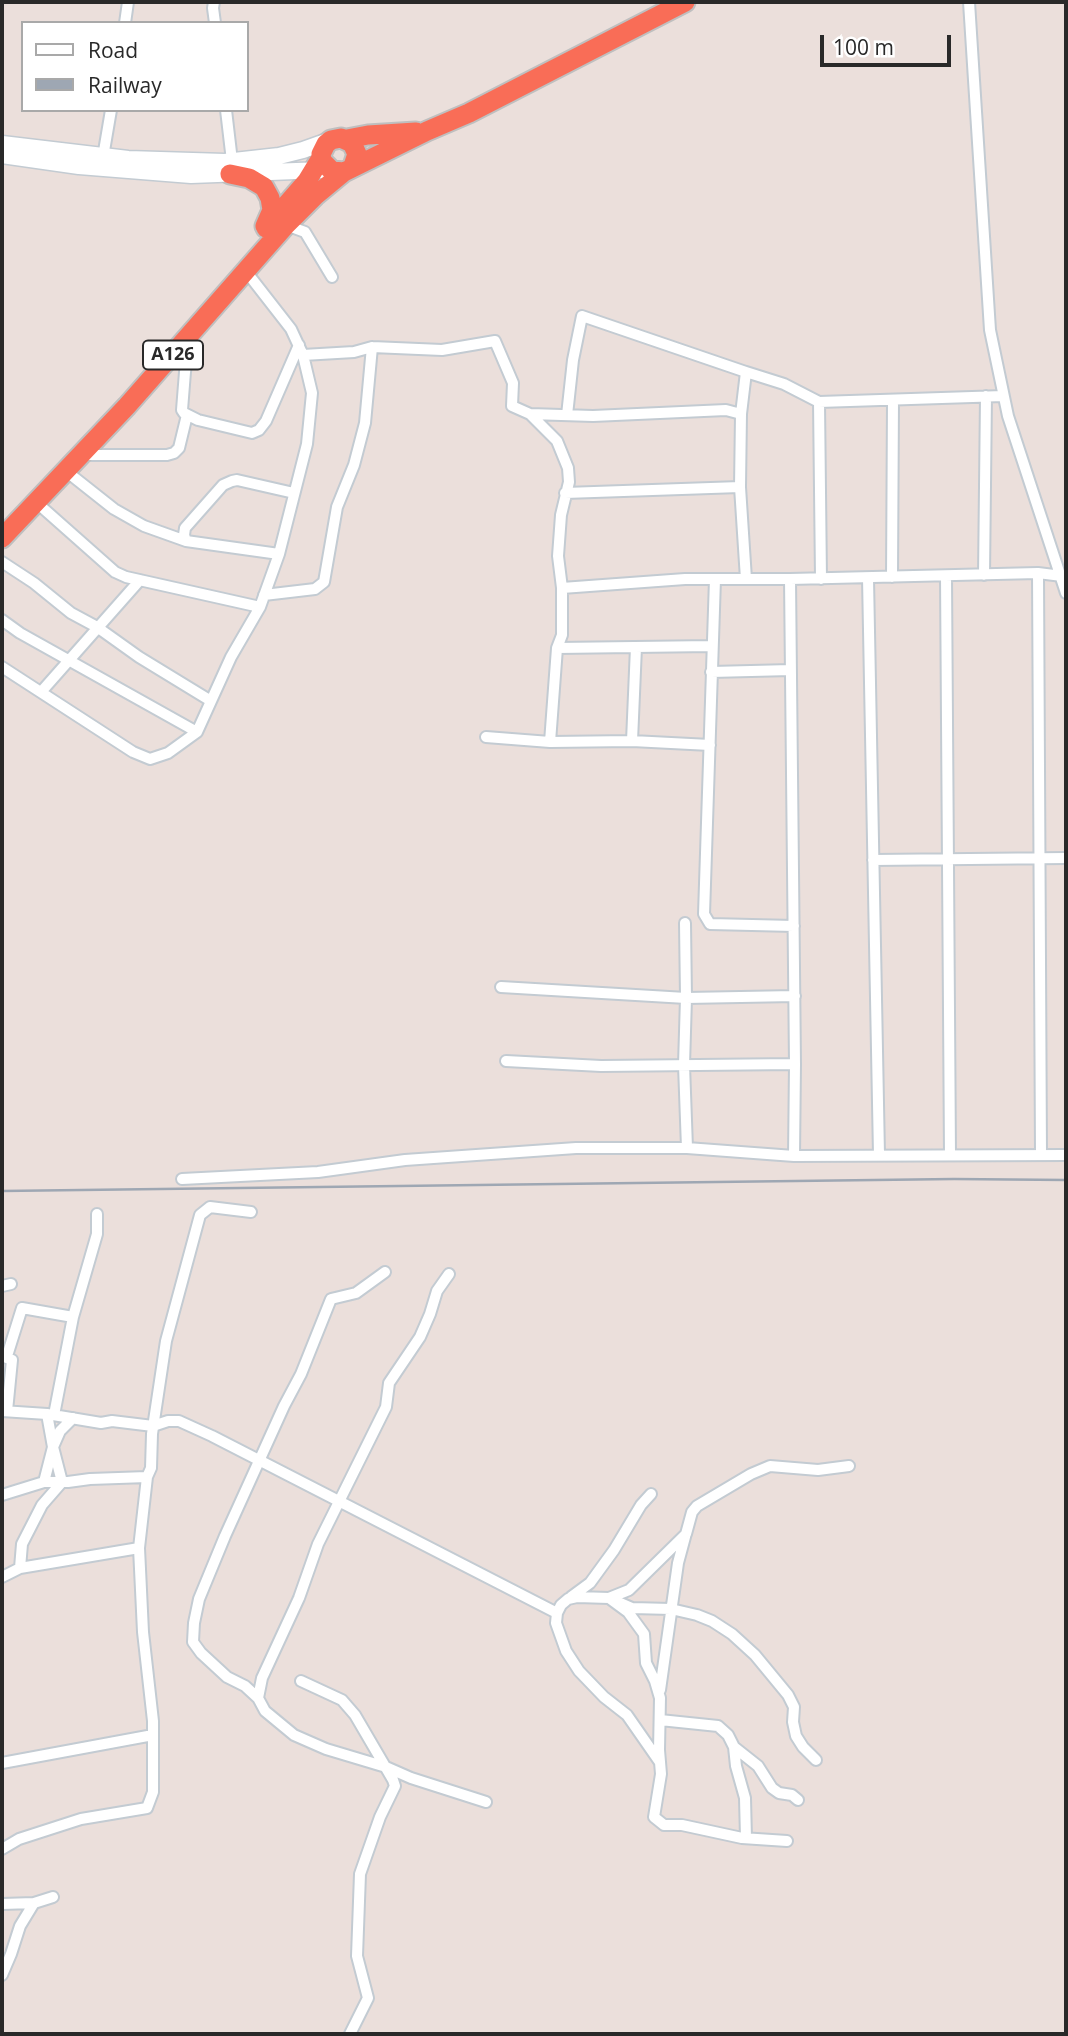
<!DOCTYPE html>
<style>
body{margin:0}
#map{position:relative;width:1068px;height:2036px;overflow:hidden;background:#ebdfdb;font-family:"Open Sans",sans-serif}
canvas{display:block}
.frame{position:absolute;inset:0;border:4px solid #292929;pointer-events:none}
.legend{position:absolute;left:21px;top:21px;width:228px;height:91px;box-sizing:border-box;background:#fff;border:2px solid #a9a9a9;margin:0;padding:9px 12px;list-style:none;font-size:21px;color:#292929}
.legend li{display:flex;align-items:center;gap:14px;height:35px}
.legend b{width:35px;border:2px solid #a9a9a9}
.scale{position:absolute;left:820px;top:35px;width:131px;height:32px;box-sizing:border-box;border:4px solid #292929;border-top:0;padding-left:9px;font-size:21px;line-height:24px;white-space:nowrap;color:#292929;-webkit-text-stroke:5px #fff;paint-order:stroke}
</style>
<div id="map">
<canvas width="1068" height="2036"></canvas>
<div class="frame"></div>
<ul class="legend">
<li><b style="height:9px;background:#fff"></b>Road</li>
<li><b style="height:9px;background:#9ea7b3"></b>Railway</li>
</ul>
<div class="scale">100 m</div>
</div>
<script>
const c = document.querySelector('canvas').getContext('2d');
c.lineJoin = 'round';
const shape = rows => new Path2D(rows.map(r => 'M' + r).join(''));
function strokePath(path, color, width, dash) { c.strokeStyle = color; c.lineWidth = width; c.lineCap = dash ? 'butt' : 'round'; c.setLineDash(dash || []); c.stroke(path); }
function drawText(font, color, halo, rows, align = 'center') {
  c.font = font + ' "Open Sans",sans-serif'; c.lineWidth = 6; c.setLineDash([]); c.textBaseline = 'middle'; c.strokeStyle = halo; c.fillStyle = color; for (const [text, x, y, turn = 0] of rows) {
    c.save(); c.translate(x, y); c.rotate((+turn || 0) * Math.PI / 180); c.textAlign = isNaN(turn) ? turn : align; if (halo) c.strokeText(text, 0, 0); c.fillText(text, 0, 0); c.restore();
  }
}
const street = shape([
 [214,2,213,8,215,23],
 [969,2,990,330,1008,416,1066,593],
 [125,23,128,2],
 [226,110,232,161],
 [103,157,111,110],
 [286,225,305,232,332,277],
 [190,339,185,372,182,410,184,413,198,420,252,433,259,430,266,421,299,345],
 [303,355,354,352,372,347,442,350,495,341,513,383,512,406,530,414,593,416,726,410,741,414,746,372,784,384,819,402,1003,396],
 [819,402,821,579],
 [530,414,557,441,568,468,569,482,561,515,558,556,562,588,562,635,557,648,550,742],
 [741,414,740,487,746,579],
 [567,415,573,360,582,316,746,372],
 [82,455,167,455,174,453,179,448,187,415],
 [66,471,114,509,144,526,186,541,279,554],
 [565,493,740,487],
 [36,502,115,572,126,577,260,607],
 [186,541,184,535,185,528,223,485,232,481,237,480,294,493],
 [2,562,34,583,71,613,97,627,139,657,211,701],
 [1038,573,1041,1154],
 [984,575,986,396],
 [946,576,950,1155],
 [892,577,893,401],
 [868,578,879,1155],
 [715,579,704,914,710,924,794,926],
 [790,579,795,1064,794,1156],
 [562,588,685,579,790,579,1038,573,1062,576],
 [264,595,315,589,324,582,337,507,354,465,365,423,372,347],
 [2,620,20,633,197,732,231,657,260,607,279,554,307,444,312,393,303,355,291,329,245,270],
 [557,648,712,646],
 [2,667,133,752,150,759,168,753,197,732],
 [711,672,791,670],
 [41,692,140,580],
 [486,737,550,742,632,741,710,745],
 [632,741,636,647],
 [873,860,1066,858],
 [685,923,686,998,684,1065,687,1148],
 [501,987,686,998,795,996],
 [506,1061,601,1066,795,1064],
 [182,1179,318,1172,405,1160,576,1148,687,1148,794,1156,1066,1155],
 [449,1274,437,1291,430,1314,420,1337,389,1383,386,1407,318,1544,299,1598,262,1678,258,1698,265,1711,294,1735,326,1749,386,1767,411,1778,486,1802],
 [2,1286,11,1284],
 [2,1356,12,1360,7,1411],
 [7,1356,22,1308,73,1317,97,1234,97,1214],
 [2,1411,47,1414,101,1423,112,1421,153,1426,168,1421,179,1421,212,1436,557,1613],
 [54,1415,73,1317],
 [44,1482,53,1447,47,1414],
 [2,1495,44,1482,68,1482,90,1479,147,1477,151,1468,152,1434,166,1341,200,1215,210,1207,251,1212],
 [20,1568,22,1544,42,1505,62,1482,53,1447,60,1431,73,1418],
 [2,1577,20,1568,139,1548],
 [571,1597,590,1583,614,1550,641,1505,651,1494],
 [301,1681,342,1700,355,1715,393,1780,395,1786,380,1817,360,1874,357,1956,368,1998,350,2034],
 [660,1690,678,1563,685,1537],
 [258,1698,245,1686,227,1677,201,1653,193,1642,194,1623,199,1599,225,1536,284,1406,301,1374,331,1299,356,1293,385,1272],
 [660,1720,718,1726,728,1735,734,1747,736,1766,745,1798,746,1838],
 [734,1747,758,1766,772,1788,779,1793,792,1795,798,1800],
 [659,1761,627,1715,604,1697,579,1671,566,1651,556,1623,557,1613,561,1605,568,1599,577,1597,609,1598,629,1590,686,1534,692,1512,697,1506,751,1474,770,1466,818,1470,849,1466],
 [2,1763,153,1735],
 [787,1841,742,1838,682,1825,664,1825,654,1817,661,1774,659,1750,660,1698,655,1681,646,1663,644,1634,628,1612,609,1598,632,1608,671,1609,697,1615,712,1621,732,1634,755,1655,788,1695,794,1707,793,1722,796,1736,803,1747,816,1760],
 [2,1849,19,1839,81,1819,147,1808,153,1792,153,1721,143,1632,139,1548,147,1477],
 [2,1904,34,1903,53,1897],
 [2,1975,11,1954,20,1926,34,1903]
]);
const secondary = shape([
 [2,144,128,159,225,162,279,156,303,150,331,140],
 [2,155,79,166,191,175,323,170]
]);
const highway = shape([
 [347,139,368,135,416,132],
 [353,166,357,154,352,143,341,138,331,140,326,144,321,154,322,161,332,171,344,172,427,131,469,113,685,2],
 [230,174,249,178,264,187,270,198,272,210,265,226],
 [266,228,307,181,321,158],
 [2,538,127,406,286,225,315,196,344,172]
]);
strokePath(street, '#c3cbd2', 14);
strokePath(secondary, '#c3cbd2', 19);
strokePath(highway, '#bfbfbf', 23);
strokePath(street, '#fff', 10);
strokePath(secondary, '#fff', 16);
strokePath(highway, '#f96d57', 19);
strokePath(shape([
 [2,1191,954,1179,1066,1180]
]), '#9ea7b3', 2.5);
for (const [x, y, w] of [
 [173,355,60]
]) { const box = new Path2D(); box.roundRect(x - w / 2, y - 14.5, w, 29, 5); c.fillStyle = '#fff'; c.fill(box); strokePath(box, '#292929', 2); }
drawText('bold 18px', '#292929', null, [
 ["A126",173,355]
]);
</script>
